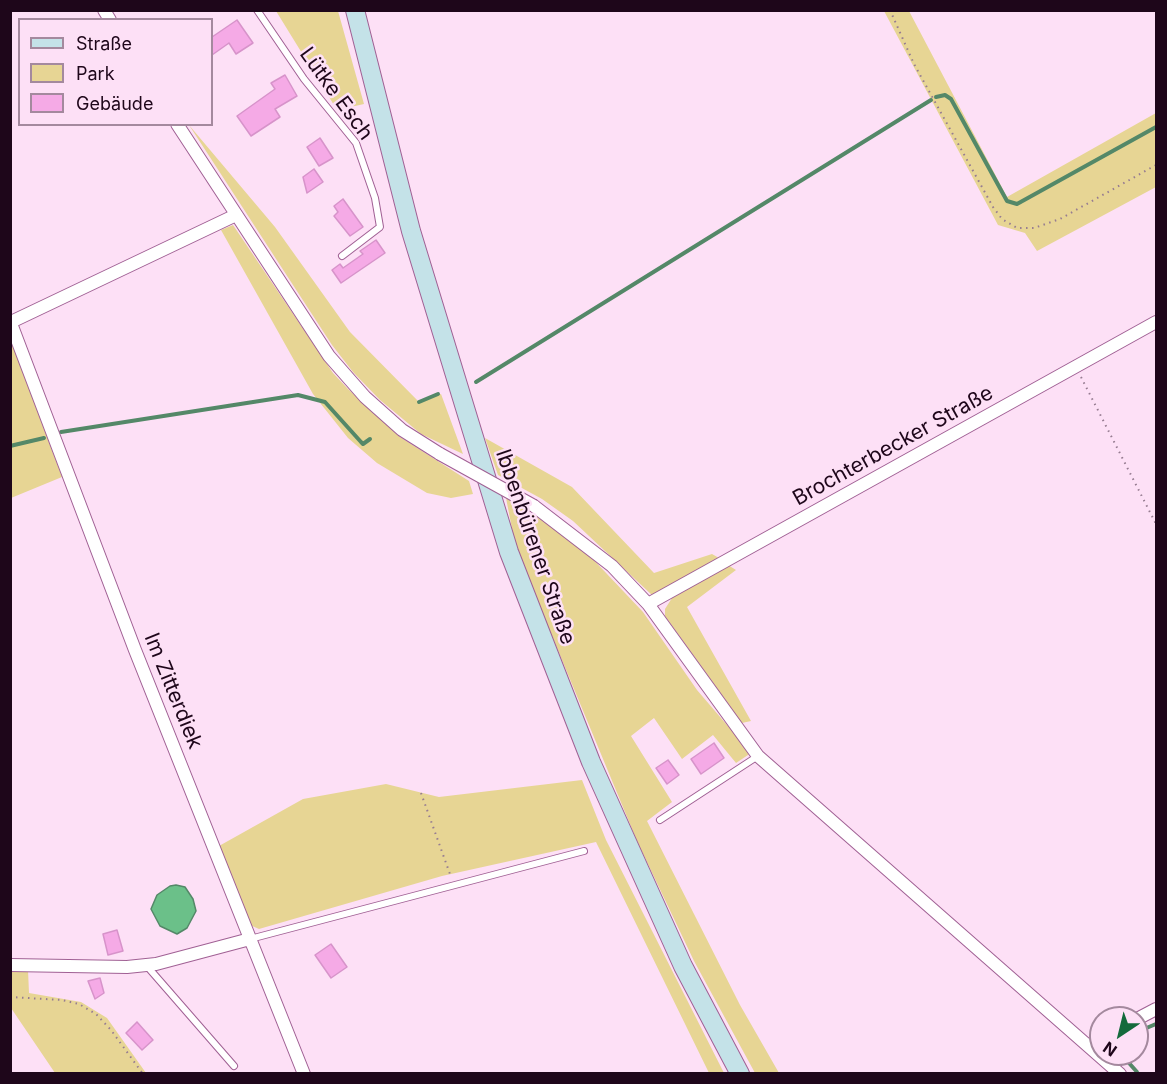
<!DOCTYPE html>
<meta charset="utf-8">
<style>
body{margin:0}
#map{position:relative;width:1167px;height:1084px;overflow:hidden;background:#fde0f6;font-family:Inter,sans-serif}
canvas{display:block}
.frame{position:absolute;inset:0;border:12px solid #1e061a;pointer-events:none}
.legend{position:absolute;left:18px;top:18px;width:195px;height:108px;box-sizing:border-box;background:#fde0f6;border:2px solid #a4899e;margin:0;padding:8px 10px;list-style:none;font-size:18px;color:#1e061a}
.legend li{display:flex;align-items:center;gap:12px;height:30px}
.legend b{width:30px;border:2px solid #a4899e}
.north{position:absolute;left:1089px;top:1006px;width:60px;height:60px;box-sizing:border-box;background:#fde0f6;border:2px solid #a4899e;border-radius:50%;rotate:215deg;font-size:16px;font-weight:700;line-height:24px;text-align:center;color:#1e061a}
.north::after{content:'';display:block;margin:auto;width:21px;height:27px;background:#146a3c;clip-path:polygon(50% 0,100% 100%,50% 72%,0 100%)}
</style>
<div id="map">
<canvas width="1167" height="1084"></canvas>
<div class="frame"></div>
<ul class="legend">
<li><b style="height:8px;background:#c4e2e8"></b>Straße</li>
<li><b style="height:16px;background:#e7d594"></b>Park</li>
<li><b style="height:16px;background:#f5aae6"></b>Gebäude</li>
</ul>
<div class="north">N</div>
</div>
<script>
const c = document.querySelector('canvas').getContext('2d');
c.lineJoin = 'round';
function fill(path, color) { c.fillStyle = color; c.fill(path, 'evenodd'); }
const shape = rows => new Path2D(rows.map(r => 'M' + r).join(''));
function strokePath(path, color, width, dash) { c.strokeStyle = color; c.lineWidth = width; c.lineCap = dash ? 'butt' : 'round'; c.setLineDash(dash || []); c.stroke(path); }
function drawText(font, color, halo, rows, align = 'center') {
  c.font = font + ' Inter,sans-serif'; c.lineWidth = 5; c.setLineDash([]); c.textBaseline = 'middle'; c.strokeStyle = halo; c.fillStyle = color; for (const [text, x, y, turn = 0] of rows) {
    c.save(); c.translate(x, y); c.rotate((+turn || 0) * Math.PI / 180); c.textAlign = isNaN(turn) ? turn : align; if (halo) c.strokeText(text, 0, 0); c.fillText(text, 0, 0); c.restore();
  }
}
fill(shape([
 [276,11,338,11,364,104,337,110],
 [884,11,909,11,1007,197,1156,113,1156,187,1037,251,1025,233,998,225],
 [189,125,275,227,350,332,419,402,441,394,463,454,421,434,380,400,353,372,332,345],
 [233,225,333,373,348,389,400,437,469,481,473,494,451,498,427,493,377,463,348,438,313,394,221,230],
 [11,341,62,477,11,498,10,498],
 [485,438,572,487,654,573,712,554,719,558,653,596,573,521,542,499,498,475],
 [506,498,566,535,589,555,643,612,697,690,751,753,736,763,713,735,682,759,654,718,631,736,672,802,647,821,740,1005,779,1073,755,1073,694,961,637,841,516,549],
 [728,565,736,570,687,607,751,721,742,723,665,616,665,609,672,598],
 [582,780,606,840,724,1073,709,1073,596,842,442,876,259,929,250,925,219,846,303,799,386,784,439,797],
 [11,970,28,970,29,993,81,1002,107,1018,146,1073,55,1073,11,1008]
]), '#e7d594');
const water = shape([
 [176,885,185,887,193,899,196,911,187,928,177,934,160,926,151,909,157,895,170,886,176,885]
]);
fill(water, '#6bc089');
strokePath(water, '#548868', 1.5);
strokePath(shape([
 [936,97,945,95,951,99,1007,201,1017,204,1156,127],
 [476,382,931,100],
 [419,402,438,394],
 [61,432,298,395,325,402,361,442,363,444,370,439],
 [10,446,44,438],
 [1144,1029,1156,1024],
 [1121,1054,1137,1072]
]), '#548868', 4);
const building = shape([
 [237,20,253,43,236,54,229,43,212,55,212,37,237,20],
 [285,75,297,96,275,109,280,117,251,136,237,116,275,89,271,83,285,75],
 [320,138,333,158,319,166,307,147,320,138],
 [314,169,323,182,307,193,303,177,314,169],
 [343,199,363,227,350,236,334,216,338,212,334,206,343,199],
 [376,240,385,253,341,283,332,270,340,264,343,268,363,254,360,251,376,240],
 [714,743,724,758,701,774,691,759,714,743],
 [668,760,679,775,667,784,656,768,668,760],
 [117,930,123,951,108,955,103,934,117,930],
 [331,944,347,967,331,978,315,955,331,944],
 [100,978,104,993,95,999,88,981,100,978],
 [137,1022,153,1040,142,1050,126,1033,137,1022]
]);
fill(building, '#f5aae6');
strokePath(building, '#d793ca', 1.5);
const service = shape([
 [257,10,304,79,356,143,375,198,380,227,342,256],
 [660,820,758,756],
 [250,939,584,851],
 [146,965,234,1066]
]);
const minor = shape([
 [104,10,110,20],
 [177,124,329,356,365,397,402,430,440,454],
 [10,321,135,650,304,1074],
 [11,322,236,215],
 [534,506,612,566,648,604,758,756,1120,1074],
 [648,604,1156,322],
 [10,965,127,967,156,964,250,939],
 [1137,1019,1156,1009]
]);
const secondary = shape([
 [355,10,411,231,509,552,591,762,683,966,740,1074]
]);
strokePath(service, '#a06094', 8);
strokePath(minor, '#a06094', 14);
strokePath(secondary, '#a06094', 20);
strokePath(shape([
 [890,10,914,64,993,207,1002,219,1017,228,1034,228,1060,219,1156,165],
 [1081,377,1156,524],
 [421,793,451,877],
 [10,997,62,1000,79,1004,96,1014,111,1030,143,1074]
]), '#967c91', 2, [1.5, 4.5]);
strokePath(service, '#fff', 6);
strokePath(minor, '#fff', 12);
strokePath(secondary, '#c4e2e8', 18);
const minorBridge = shape([
 [440,454,534,506]
]);
strokePath(minorBridge, '#a06094', 14, []);
strokePath(minorBridge, '#fff', 12);
drawText('21px', '#1e061a', '#fde0f6', [
 ["Lütke Esch",336,94,54],
 ["Brochterbecker Straße",893,446,-29],
 ["Ibbenbürener Straße",535,547,71],
 ["Im Zitterdiek",173,691,68]
]);
</script>
